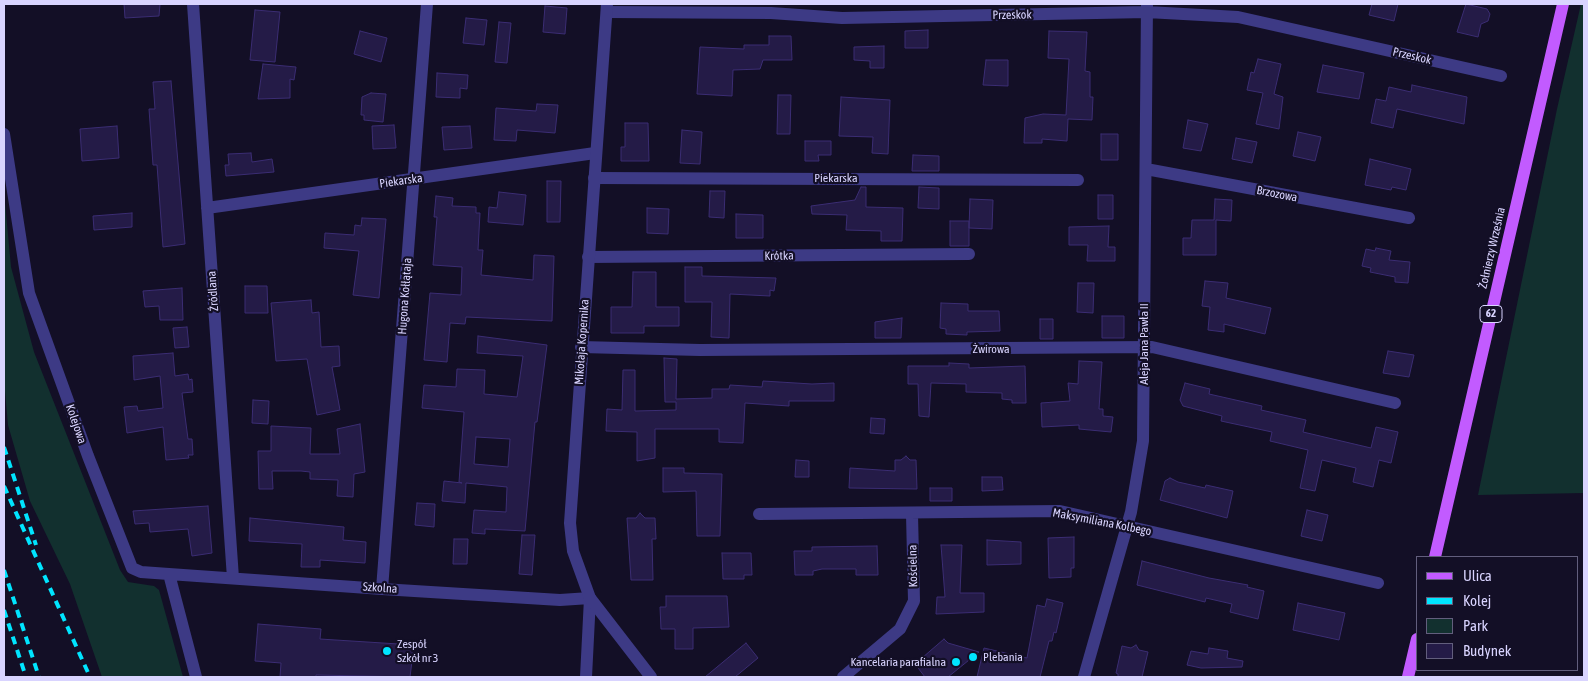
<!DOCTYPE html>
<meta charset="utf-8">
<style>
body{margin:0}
#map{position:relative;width:1588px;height:681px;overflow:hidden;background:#130f26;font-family:"Asap Condensed",sans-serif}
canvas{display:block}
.frame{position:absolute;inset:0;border:5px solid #d9d4ff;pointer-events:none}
.legend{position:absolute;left:1416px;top:556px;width:162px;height:115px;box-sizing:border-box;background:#130f26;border:1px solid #625e7d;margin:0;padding:6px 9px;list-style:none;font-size:15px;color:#d9d4ff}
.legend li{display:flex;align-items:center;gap:10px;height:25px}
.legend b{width:25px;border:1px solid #625e7d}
</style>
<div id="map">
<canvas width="1588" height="681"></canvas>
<div class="frame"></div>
<ul class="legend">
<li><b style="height:6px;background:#c25bff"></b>Ulica</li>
<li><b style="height:6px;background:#00e5ff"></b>Kolej</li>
<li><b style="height:14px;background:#12302f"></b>Park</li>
<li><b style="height:14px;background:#241b47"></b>Budynek</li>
</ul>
</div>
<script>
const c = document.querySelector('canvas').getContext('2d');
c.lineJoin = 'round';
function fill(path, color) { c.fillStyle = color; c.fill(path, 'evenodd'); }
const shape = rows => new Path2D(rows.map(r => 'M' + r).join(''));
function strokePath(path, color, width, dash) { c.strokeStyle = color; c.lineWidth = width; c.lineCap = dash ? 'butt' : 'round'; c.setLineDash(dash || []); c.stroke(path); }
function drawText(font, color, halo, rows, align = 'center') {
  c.font = font + ' "Asap Condensed",sans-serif'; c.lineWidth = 4.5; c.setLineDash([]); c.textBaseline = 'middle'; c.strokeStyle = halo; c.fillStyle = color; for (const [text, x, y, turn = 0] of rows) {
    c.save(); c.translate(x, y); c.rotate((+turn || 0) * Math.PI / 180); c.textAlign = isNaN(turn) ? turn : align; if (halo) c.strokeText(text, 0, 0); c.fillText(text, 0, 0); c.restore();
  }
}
fill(shape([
 [1581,4,1584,4,1584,493,1478,495,1557,109],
 [4,192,11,267,34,352,120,570,128,582,154,586,159,590,183,677,102,677,70,584,30,501,8,425,4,380]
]), '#12302f');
const building = shape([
 [124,4,160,4,159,16,125,18,124,4],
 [1372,4,1398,4,1394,21,1369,15,1372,4],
 [1466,4,1487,9,1490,14,1488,21,1481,24,1478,37,1457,32,1466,4],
 [545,6,567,8,565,34,543,32,545,6],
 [255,10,280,12,275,62,250,60,255,10],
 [466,18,487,20,484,45,463,43,466,18],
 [499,22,511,23,507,63,495,62,499,22],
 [928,30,928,48,905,48,905,31,928,30],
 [360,31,387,38,381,62,354,54,360,31],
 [1049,31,1087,32,1085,71,1090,72,1090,97,1093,97,1092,120,1068,119,1067,141,1042,139,1042,143,1024,143,1025,118,1043,114,1066,115,1069,59,1048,58,1049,31],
 [769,36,791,36,792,60,763,60,760,69,733,70,732,96,697,94,700,47,744,49,744,45,769,45,769,36],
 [884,46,884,68,870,68,870,61,854,60,854,47,884,46],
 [1258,59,1281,64,1274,94,1283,97,1279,129,1256,124,1263,93,1247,90,1251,72,1254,73,1258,59],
 [986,60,1008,60,1008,86,983,85,986,60],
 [263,64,296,67,294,80,290,79,290,98,258,99,263,64],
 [1323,65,1364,73,1359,99,1317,92,1323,65],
 [437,73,468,75,467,89,460,88,460,98,436,97,437,73],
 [171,81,185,244,163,247,157,165,153,165,149,109,155,109,153,82,171,81],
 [1412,85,1467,97,1464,124,1397,109,1393,128,1371,123,1376,99,1386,101,1389,87,1411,92,1412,85],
 [371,93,386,94,383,122,364,120,364,115,361,115,362,97,371,93],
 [778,95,791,95,790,134,777,134,778,95],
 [841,97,890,100,888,154,872,153,873,137,839,136,841,97],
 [537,104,558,105,555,133,517,130,516,141,494,140,496,108,536,111,537,104],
 [1188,120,1208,124,1201,151,1183,148,1188,120],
 [625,123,648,123,649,161,621,161,621,147,625,147,625,123],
 [394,125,396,148,373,149,372,126,394,125],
 [117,126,119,158,82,161,80,129,117,126],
 [470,126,472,148,444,150,442,127,470,126],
 [682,130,702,132,700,164,680,163,682,130],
 [1298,132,1321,137,1315,161,1293,156,1298,132],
 [1101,134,1118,134,1118,160,1101,160,1101,134],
 [1236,138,1257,142,1252,163,1232,159,1236,138],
 [805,141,831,141,831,155,818,155,819,161,805,161,805,141],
 [251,153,252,162,272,159,274,172,226,176,225,165,229,165,228,154,251,153],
 [913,155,939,156,939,171,912,171,913,155],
 [1370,159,1411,169,1406,190,1392,187,1391,190,1365,185,1370,159],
 [547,181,561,181,560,222,547,222,547,181],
 [861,187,866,187,866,207,903,208,902,241,881,241,881,231,846,230,847,215,812,214,811,206,855,200,861,187],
 [919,187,939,188,939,209,918,208,919,187],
 [710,191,725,191,724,218,709,217,710,191],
 [499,192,526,195,523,225,488,222,489,207,497,208,499,192],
 [1098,195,1113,195,1113,219,1098,219,1098,195],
 [436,196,453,198,452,206,476,207,476,213,480,213,478,250,483,250,481,275,533,280,534,255,554,256,552,321,466,317,465,324,450,323,447,362,424,360,430,293,461,295,462,267,433,265,437,217,434,217,436,196],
 [970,199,993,200,992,229,969,228,970,199],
 [1215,199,1232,200,1231,221,1216,220,1216,255,1183,255,1183,238,1191,238,1192,220,1214,220,1215,199],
 [647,208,669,209,668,234,647,233,647,208],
 [132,213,132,227,94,230,93,216,132,213],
 [736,214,763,215,763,238,736,238,736,214],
 [362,218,386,219,379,298,353,295,359,251,324,248,325,233,354,235,355,225,361,226,362,218],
 [950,221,969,221,969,246,950,246,950,221],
 [1109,226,1108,247,1115,247,1115,261,1087,261,1088,245,1069,245,1069,227,1109,226],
 [1376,248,1391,251,1389,260,1410,262,1408,283,1395,282,1395,277,1370,272,1371,268,1362,266,1366,249,1375,251,1376,248],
 [685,267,702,267,702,276,776,278,774,291,770,290,770,296,730,294,729,338,711,337,712,302,685,302,685,267],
 [633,272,656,272,656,307,679,307,679,326,644,326,644,333,611,333,611,307,632,307,633,272],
 [1205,281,1228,283,1226,298,1271,308,1265,334,1224,324,1224,332,1208,330,1210,307,1202,306,1205,281],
 [1078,283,1094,283,1093,313,1077,312,1078,283],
 [245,286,267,286,268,313,245,313,245,286],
 [182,288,183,320,160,320,159,306,145,307,143,291,182,288],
 [311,300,312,313,319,312,321,347,339,346,340,366,332,367,340,410,317,415,307,359,276,361,271,303,311,300],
 [941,303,968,304,968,311,999,311,1000,331,967,332,967,335,946,334,946,329,940,328,941,303],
 [1102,316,1124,316,1124,338,1102,338,1102,316],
 [902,318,901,338,875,338,875,322,902,318],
 [1040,319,1053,319,1053,339,1040,339,1040,319],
 [187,327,189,347,175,348,173,328,187,327],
 [478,336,547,345,537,422,535,422,525,531,485,529,485,534,472,533,474,510,506,512,507,487,466,483,465,503,442,501,444,481,462,483,459,482,464,412,422,408,424,385,456,387,457,369,485,370,484,394,517,397,523,356,477,353,478,336],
 [476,437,510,439,508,467,474,464,476,437],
 [1388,351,1414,355,1409,377,1383,373,1388,351],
 [173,353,175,376,188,374,189,380,192,379,193,392,182,393,188,439,192,439,193,455,188,455,189,458,166,460,163,427,127,433,124,407,137,406,138,411,163,408,160,376,134,380,133,356,173,353],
 [664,358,677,359,676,399,712,398,712,389,729,389,730,385,762,387,763,381,812,384,834,383,834,401,789,401,789,406,745,403,743,443,719,442,719,429,655,429,655,458,637,461,637,432,606,431,607,409,622,410,623,370,635,370,635,411,676,410,676,402,665,402,664,358],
 [1079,361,1102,362,1099,409,1103,409,1103,416,1113,417,1111,432,1079,429,1079,425,1042,427,1041,403,1070,401,1068,383,1078,384,1079,361],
 [949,363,969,364,969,368,1025,366,1026,403,1012,403,1012,400,1002,399,1002,393,966,392,966,384,931,383,929,417,919,416,918,384,908,384,908,366,949,366,949,363],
 [1185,383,1210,389,1209,394,1262,406,1261,410,1306,420,1303,432,1371,448,1376,427,1398,432,1391,463,1379,460,1373,487,1353,482,1356,468,1322,460,1315,491,1300,488,1308,450,1270,441,1272,432,1221,421,1222,416,1183,406,1180,400,1185,383],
 [253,400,269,401,268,424,252,423,253,400],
 [871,418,885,419,884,434,870,433,871,418],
 [360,424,365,472,354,474,353,497,337,496,338,480,310,479,310,472,301,471,272,471,273,489,259,489,258,451,271,451,271,426,311,428,310,454,340,454,337,429,360,424],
 [906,456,910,460,916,460,917,489,849,488,850,468,895,471,895,460,901,460,906,456],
 [796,460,809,461,809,477,795,477,796,460],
 [663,468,684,468,684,473,722,474,720,536,697,536,696,491,663,492,663,468],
 [982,477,1002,477,1003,490,982,491,982,477],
 [1170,478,1178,482,1205,488,1206,485,1233,491,1227,518,1160,500,1165,481,1170,478],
 [930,488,952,488,952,501,930,501,930,488],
 [417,503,435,504,434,527,415,525,417,503],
 [208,506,212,553,192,556,188,529,150,532,149,523,135,524,133,511,208,506],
 [1307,510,1328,515,1322,541,1301,536,1307,510],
 [640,513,645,518,655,518,656,539,652,539,653,580,631,580,627,518,636,518,640,513],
 [250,518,344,527,343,540,366,542,365,563,320,560,320,567,301,567,302,544,249,541,250,518],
 [522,535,535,535,532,575,519,574,522,535],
 [1074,537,1074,568,1071,568,1071,577,1049,578,1048,538,1074,537],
 [454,539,468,539,467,564,453,564,454,539],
 [987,540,1021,542,1021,564,987,565,987,540],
 [941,545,962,545,960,593,984,593,984,612,936,614,937,597,945,597,941,545],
 [877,546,878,575,856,575,856,569,822,569,813,571,813,575,795,575,794,551,812,551,812,547,877,546],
 [722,553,751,553,752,575,744,575,744,579,723,579,722,553],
 [1142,561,1209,578,1248,585,1247,587,1264,591,1258,619,1230,612,1232,604,1206,598,1205,602,1137,585,1142,561],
 [666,596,727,596,729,627,693,628,693,649,675,649,675,629,661,629,660,607,666,607,666,596],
 [1047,599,1063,603,1056,633,1054,632,1052,641,1049,641,1040,677,977,677,984,648,1027,658,1037,605,1045,607,1047,599],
 [1298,603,1345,613,1339,640,1293,630,1298,603],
 [258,624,321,629,320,639,414,645,410,677,316,675,316,677,280,677,281,663,255,661,258,624],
 [944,639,948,643,979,652,948,677,925,677,915,664,944,639],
 [746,643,758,658,735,677,705,677,746,643],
 [1136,645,1139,650,1148,652,1142,677,1118,677,1118,674,1116,673,1122,646,1131,648,1136,645],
 [1209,648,1228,651,1227,658,1243,661,1242,667,1201,668,1187,665,1191,651,1208,654,1209,648]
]);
fill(building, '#241b47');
strokePath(building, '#3b2d73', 1);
strokePath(shape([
 [193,4,233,578],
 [607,12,771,13,842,18,1147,12,1238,17,1501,76],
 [4,134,29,293,88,456,132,568,141,572,169,574,382,589,560,600,590,598,586,677],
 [1146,169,1409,218],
 [594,178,1078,180],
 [207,208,595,153],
 [588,257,969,254],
 [581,347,700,350,1152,347,1395,403],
 [759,514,1060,511,1378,583],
 [169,574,196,677],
 [382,589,427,4],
 [843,677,900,629,914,601,912,514],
 [1084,677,1131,512,1143,441,1147,5]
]), '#3d3a85', 12);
strokePath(shape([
 [607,4,570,523,573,551,590,598,651,677]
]), '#3d3a85', 12);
strokePath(shape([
 [1435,557,1563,4],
 [1408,677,1417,639]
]), '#c25bff', 12);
strokePath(shape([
 [4,447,36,545],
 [4,486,90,677],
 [4,570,39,677],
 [4,610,26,677]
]), '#00e5ff', 4, [8, 6]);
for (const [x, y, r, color] of [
 [387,651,5,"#00e5ff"],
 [973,657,5,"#00e5ff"],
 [956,662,5,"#00e5ff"]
]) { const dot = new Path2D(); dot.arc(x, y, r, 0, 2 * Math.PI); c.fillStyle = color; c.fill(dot); strokePath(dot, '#130f26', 2); }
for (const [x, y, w] of [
 [1491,314,22]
]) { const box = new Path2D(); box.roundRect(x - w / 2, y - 8.5, w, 17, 4); c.fillStyle = '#130f26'; c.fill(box); strokePath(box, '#d9d4ff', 1); }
drawText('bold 11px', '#d9d4ff', null, [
 ["62",1491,314]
]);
drawText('12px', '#d9d4ff', '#130f26', [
 ["Przeskok",1012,15,-1],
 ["Przeskok",1412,56,13],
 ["Piekarska",836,178],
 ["Piekarska",401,181,-8],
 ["Brzozowa",1277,194,11],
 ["Żołnierzy Września",1492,248,-77],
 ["Krótka",779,256,-1],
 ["Źródlana",213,291,-94],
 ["Hugona Kołłątaja",405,296,-86],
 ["Mikołaja Kopernika",582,342,-86],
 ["Aleja Jana Pawła II",1144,344,-90],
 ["Żwirowa",991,349],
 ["Kolejowa",76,424,71],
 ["Maksymiliana Kolbego",1102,522,11],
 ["Kościelna",913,566,-91],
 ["Szkolna",380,588,4]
]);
drawText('12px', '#d9d4ff', '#130f26', [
 ["Zespół",397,644],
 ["Szkół nr 3",397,658],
 ["Plebania",983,657],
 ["Kancelaria parafialna",946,662,"right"]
], 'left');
</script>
